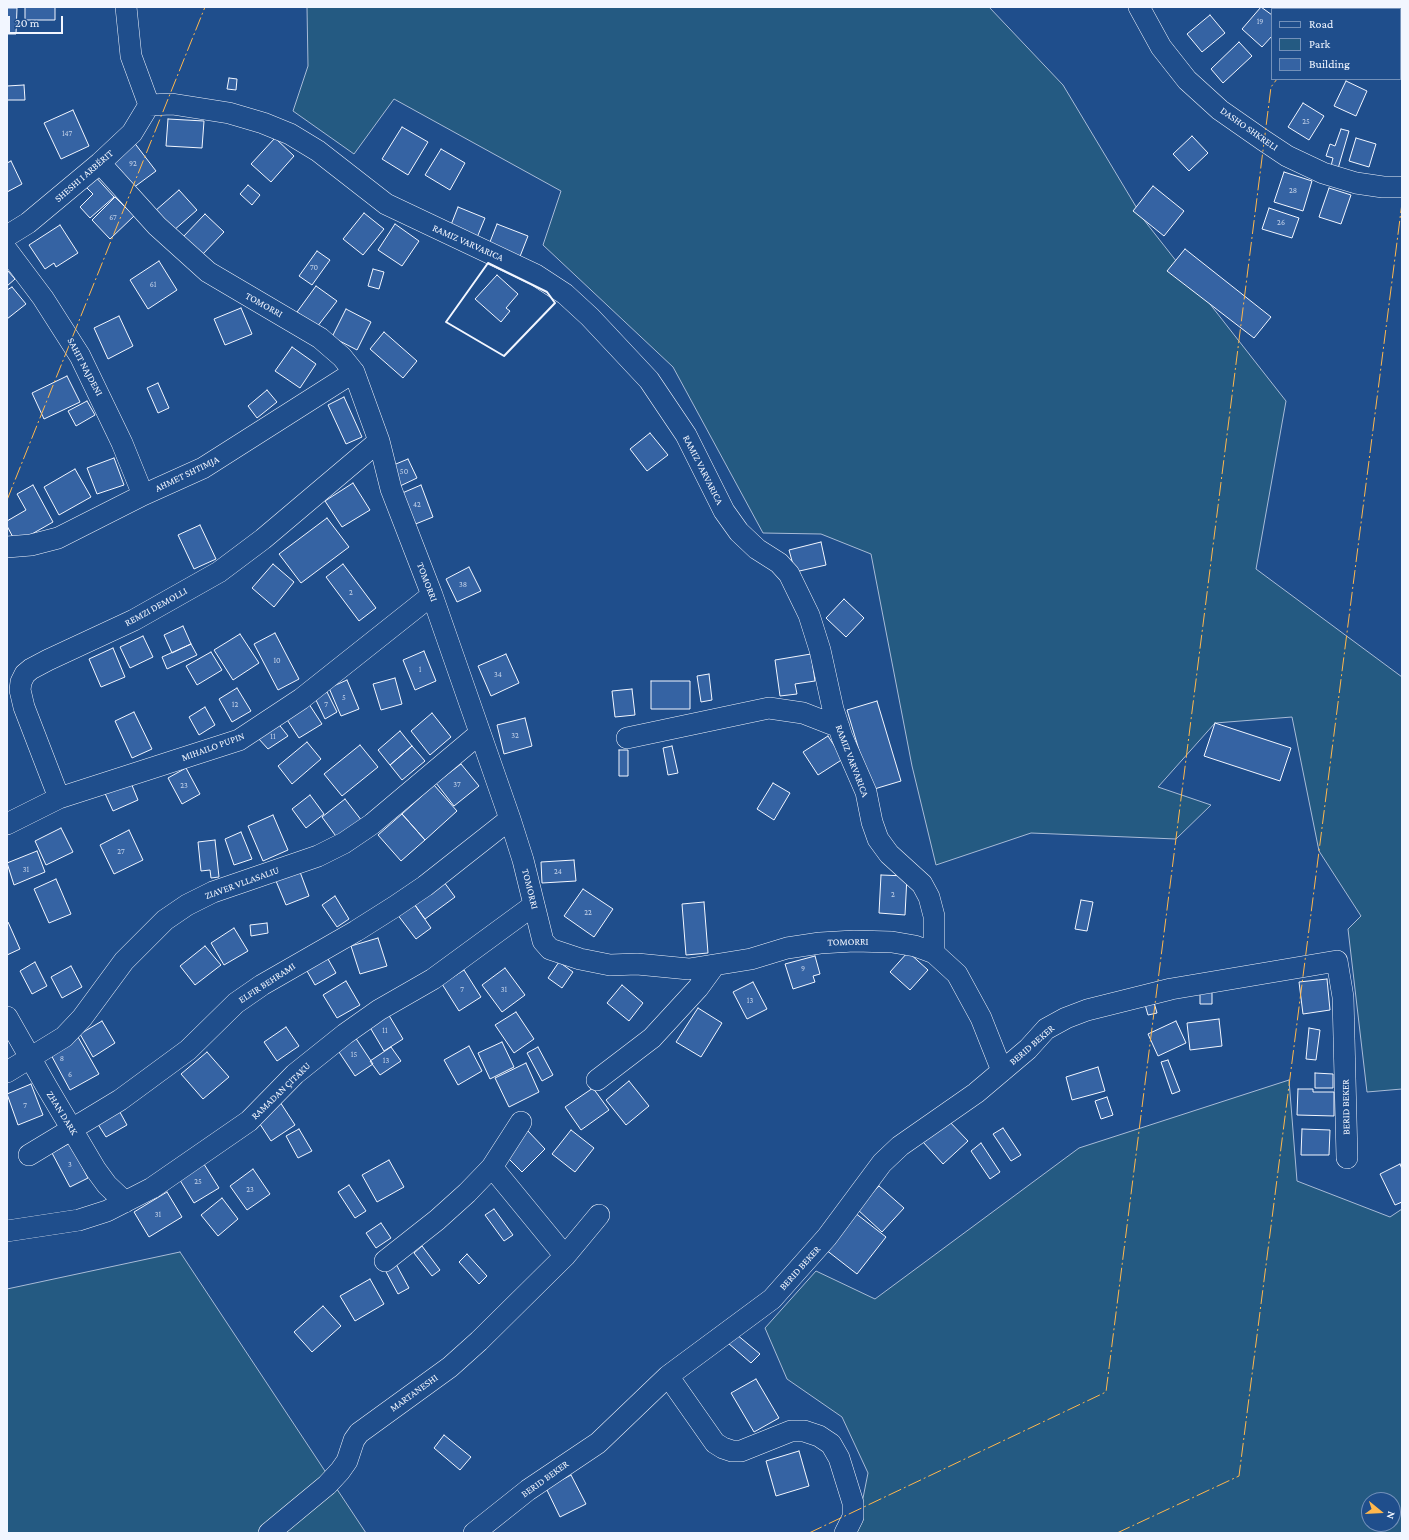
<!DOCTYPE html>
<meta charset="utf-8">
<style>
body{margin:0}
#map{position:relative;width:1409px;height:1540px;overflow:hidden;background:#1f4e8c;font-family:"Crimson Pro",serif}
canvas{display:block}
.frame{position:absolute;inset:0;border:8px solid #f2f6ff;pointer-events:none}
.legend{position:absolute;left:1271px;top:8px;width:130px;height:72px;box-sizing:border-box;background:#1f4e8c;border:1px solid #7391ba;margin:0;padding:5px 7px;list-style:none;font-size:12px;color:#f2f6ff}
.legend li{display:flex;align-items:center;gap:8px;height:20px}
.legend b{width:20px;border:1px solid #7391ba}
.north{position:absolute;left:1361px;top:1492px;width:40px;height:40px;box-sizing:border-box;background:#1f4e8c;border:1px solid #7391ba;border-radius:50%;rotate:108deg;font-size:11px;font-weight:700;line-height:16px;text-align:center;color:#f2f6ff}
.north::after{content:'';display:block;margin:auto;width:14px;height:18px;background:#ffb74d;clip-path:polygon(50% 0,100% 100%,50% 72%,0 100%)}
.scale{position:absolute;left:8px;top:16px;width:55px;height:18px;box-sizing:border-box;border:2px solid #f2f6ff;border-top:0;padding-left:5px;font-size:12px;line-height:14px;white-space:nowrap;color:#f2f6ff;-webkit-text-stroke:3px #1f4e8c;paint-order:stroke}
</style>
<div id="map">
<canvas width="1409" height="1540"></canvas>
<div class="frame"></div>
<ul class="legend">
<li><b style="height:5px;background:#1f4e8c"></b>Road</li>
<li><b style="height:11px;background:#245a82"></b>Park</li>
<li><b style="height:11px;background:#3563a3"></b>Building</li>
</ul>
<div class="north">N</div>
<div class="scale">20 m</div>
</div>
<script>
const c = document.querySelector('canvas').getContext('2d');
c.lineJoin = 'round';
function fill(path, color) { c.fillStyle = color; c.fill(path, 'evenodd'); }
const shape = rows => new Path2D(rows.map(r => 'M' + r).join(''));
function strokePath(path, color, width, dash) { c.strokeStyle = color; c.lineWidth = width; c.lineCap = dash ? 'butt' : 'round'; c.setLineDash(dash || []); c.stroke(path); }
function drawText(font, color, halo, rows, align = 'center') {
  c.font = font + ' "Crimson Pro",serif'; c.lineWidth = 3; c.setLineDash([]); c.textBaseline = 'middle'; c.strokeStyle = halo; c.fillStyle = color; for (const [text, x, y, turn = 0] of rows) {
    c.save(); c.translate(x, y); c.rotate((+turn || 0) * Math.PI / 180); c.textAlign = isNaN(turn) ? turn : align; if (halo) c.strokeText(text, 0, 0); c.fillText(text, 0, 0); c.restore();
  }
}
const green = shape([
 [307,7,989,7,1063,85,1144,220,1286,401,1256,569,1402,677,1402,1089,1367,1092,1348,929,1361,916,1319,851,1292,717,1215,723,1158,787,1211,805,1176,839,1031,833,936,865,912,766,871,554,821,534,763,533,673,367,543,245,561,191,394,99,354,154,293,111,308,66,307,7],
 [1289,1080,1297,1181,1390,1217,1402,1209,1402,1533,856,1533,868,1473,842,1417,787,1379,765,1328,816,1271,875,1299,1079,1148,1289,1080],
 [1369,1500,1393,1500,1393,1524,1369,1524,1369,1500],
 [180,1252,366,1533,7,1533,7,1289,180,1252]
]);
fill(green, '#245a82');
strokePath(green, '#a8bbd7', 1);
const building = shape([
 [25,7,55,7,55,20,25,20,25,7],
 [1261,7,1272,15,1272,36,1262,47,1242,29,1261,7],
 [7,8,17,8,16,34,7,34,7,8],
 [1210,15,1225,33,1202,52,1187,34,1210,15],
 [1239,42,1252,56,1223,83,1211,69,1239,42],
 [229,78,237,79,236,90,227,89,229,78],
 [1346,81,1367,91,1356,116,1334,106,1346,81],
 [24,85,25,100,7,100,7,86,24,85],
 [1303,103,1324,116,1309,140,1288,127,1303,103],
 [73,110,89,146,61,159,44,123,73,110],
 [168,119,204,121,202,148,166,146,168,119],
 [402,127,428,142,408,175,382,159,402,127],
 [1341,129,1349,131,1337,172,1330,170,1333,158,1326,156,1330,144,1335,146,1341,129],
 [1192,136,1208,153,1189,171,1173,154,1192,136],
 [275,138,294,156,271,182,251,164,275,138],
 [1356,138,1376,144,1369,167,1349,161,1356,138],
 [133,141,156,171,133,188,110,158,133,141],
 [441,149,465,163,450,190,425,175,441,149],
 [11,161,22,184,7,192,7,163,11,161],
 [1284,172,1312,181,1303,211,1274,202,1284,172],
 [93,174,114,197,90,218,80,207,93,194,83,184,93,174],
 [248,185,260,195,252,205,240,194,248,185],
 [1153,186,1184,211,1164,236,1133,211,1153,186],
 [1329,188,1351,195,1341,224,1319,217,1329,188],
 [179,190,197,210,173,231,155,211,179,190],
 [115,197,134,216,110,239,92,220,115,197],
 [458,207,485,218,476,240,449,230,458,207],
 [1269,208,1299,218,1292,238,1262,229,1269,208],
 [364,213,384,229,363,255,343,239,364,213],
 [205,214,224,232,201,256,182,238,205,214],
 [395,224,419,241,402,266,378,250,395,224],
 [497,224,528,236,519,259,488,247,497,224],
 [60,225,78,253,56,267,54,263,45,269,29,245,60,225],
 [1185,249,1271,317,1254,338,1167,271,1185,249],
 [317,251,330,260,312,285,299,276,317,251],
 [159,261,177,290,148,309,130,280,159,261],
 [373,269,384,272,379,289,368,286,373,269],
 [7,270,15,279,7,286,7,270],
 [497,275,518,294,506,308,510,311,501,322,475,299,497,275],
 [316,286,337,301,317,327,297,312,316,286],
 [12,287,26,304,7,319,7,290,12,287],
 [241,308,252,334,225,345,214,319,241,308],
 [346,309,371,322,357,350,332,337,346,309],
 [119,316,133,346,108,359,94,328,119,316],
 [384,332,417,361,403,378,370,349,384,332],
 [292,347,316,364,300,388,275,371,292,347],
 [67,376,80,402,44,419,32,393,67,376],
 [158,383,169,408,158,413,147,388,158,383],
 [267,390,277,402,257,418,248,406,267,390],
 [344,397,362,437,346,444,328,405,344,397],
 [87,401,95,415,76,426,68,411,87,401],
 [650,433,668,455,647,471,630,449,650,433],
 [114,458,124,485,97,494,87,468,114,458],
 [408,459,417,478,400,486,391,466,408,459],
 [75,469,91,497,59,515,44,487,75,469],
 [353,483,370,510,342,527,325,501,353,483],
 [33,485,53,522,16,543,7,526,7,521,26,510,17,494,33,485],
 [421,485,433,517,413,525,400,494,421,485],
 [327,518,349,547,301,583,279,554,327,518],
 [200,525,216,559,194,569,178,535,200,525],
 [821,542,826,565,795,572,789,550,821,542],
 [273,564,294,582,274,607,252,588,273,564],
 [343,564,376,608,359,621,326,577,343,564],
 [469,567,481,591,457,602,446,579,469,567],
 [844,599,864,618,846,637,826,618,844,599],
 [183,626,191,644,172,653,164,635,183,626],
 [275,633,299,679,278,690,254,644,275,633],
 [240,634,259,663,233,680,214,650,240,634],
 [143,636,153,657,130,668,120,647,143,636],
 [191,644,197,655,167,669,162,657,191,644],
 [113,648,125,677,101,687,89,659,113,648],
 [424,651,436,681,415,690,403,660,424,651],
 [211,652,222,670,197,685,186,666,211,652],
 [506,654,519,683,491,696,478,666,506,654],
 [811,654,815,681,795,684,797,694,780,696,775,660,811,654],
 [709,674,712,700,701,702,697,676,709,674],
 [395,678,402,704,381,710,373,684,395,678],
 [347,680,359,709,341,716,329,688,347,680],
 [651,681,690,681,690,709,651,709,651,681],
 [237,688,251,711,232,722,219,699,237,688],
 [632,689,635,715,615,717,612,691,632,689],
 [327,692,337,712,325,719,315,698,327,692],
 [305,698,322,724,299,738,282,712,305,698],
 [877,701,901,781,871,790,847,710,877,701],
 [205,707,215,725,199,735,189,717,205,707],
 [134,712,152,749,132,758,115,721,134,712],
 [432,713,451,737,430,755,411,731,432,713],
 [525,718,532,746,504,754,497,725,525,718],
 [277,722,288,736,268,749,258,738,277,722],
 [1215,723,1291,748,1280,781,1204,756,1215,723],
 [400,731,412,746,390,765,378,750,400,731],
 [828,736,843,759,818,775,803,752,828,736],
 [307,742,321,759,292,784,278,766,307,742],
 [360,745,378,767,342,796,324,774,360,745],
 [412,746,425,761,402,780,390,765,412,746],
 [672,746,678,773,668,775,663,748,672,746],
 [619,750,628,750,628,776,619,776,619,750],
 [461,764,479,786,454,806,436,783,461,764],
 [186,768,200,794,182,804,168,778,186,768],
 [129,778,138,800,113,811,103,789,129,778],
 [773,783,790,793,774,820,757,809,773,783],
 [434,785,457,811,425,840,402,814,434,785],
 [310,795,324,814,306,828,292,809,310,795],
 [345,799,362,821,338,839,322,817,345,799],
 [402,814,425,840,401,861,378,835,402,814],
 [273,815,288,850,263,861,248,826,273,815],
 [61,828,73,852,46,865,35,841,61,828],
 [129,830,143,860,114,874,100,845,129,830],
 [241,832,252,859,234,865,225,839,241,832],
 [215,840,219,877,211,878,210,870,201,871,198,842,215,840],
 [37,851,45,872,14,885,7,863,37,851],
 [574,860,576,881,542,883,541,862,574,860],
 [300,872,309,896,286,905,276,881,300,872],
 [881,875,907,876,905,915,879,913,881,875],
 [441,878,455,897,425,919,411,900,441,878],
 [56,879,71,914,49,923,34,889,56,879],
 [583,889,613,909,594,937,564,916,583,889],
 [335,896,349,919,337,927,322,905,335,896],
 [1081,900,1093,902,1087,931,1075,929,1081,900],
 [413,902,431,928,416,939,397,914,413,902],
 [704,902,708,953,686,955,682,904,704,902],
 [7,922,8,922,20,949,7,955,7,922],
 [267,923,268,933,251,936,250,925,267,923],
 [234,928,248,951,224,965,211,943,234,928],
 [378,938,387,966,360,974,351,946,378,938],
 [205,946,221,965,195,985,180,966,205,946],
 [324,952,336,973,315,985,303,964,324,952],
 [908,952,928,970,910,990,890,972,908,952],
 [815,956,820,974,813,976,815,982,793,989,785,964,815,956],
 [35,962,47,986,32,994,20,971,35,962],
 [559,962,573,972,562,988,548,978,559,962],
 [71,966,82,987,62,998,51,977,71,966],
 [505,968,525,995,502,1012,482,985,505,968],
 [464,970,481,997,459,1011,442,984,464,970],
 [1327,979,1330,1010,1303,1014,1299,982,1327,979],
 [346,981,360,1005,337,1018,323,995,346,981],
 [753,982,767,1009,747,1019,733,992,753,982],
 [622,985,643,1003,629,1021,607,1003,622,985],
 [1200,985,1212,985,1212,1004,1200,1004,1200,985],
 [1153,999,1157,1013,1148,1015,1144,1001,1153,999],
 [698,1008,722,1023,701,1057,676,1042,698,1008],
 [387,1012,403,1039,384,1051,368,1024,387,1012],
 [516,1012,534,1039,514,1053,495,1025,516,1012],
 [1219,1019,1222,1046,1190,1050,1187,1023,1219,1019],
 [102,1021,115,1043,93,1057,80,1034,102,1021],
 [1176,1021,1186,1043,1158,1056,1148,1034,1176,1021],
 [286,1027,299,1046,277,1061,264,1042,286,1027],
 [1309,1028,1320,1030,1316,1060,1306,1059,1309,1028],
 [78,1037,99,1074,70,1090,50,1053,78,1037],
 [355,1037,373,1064,355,1076,337,1049,355,1037],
 [502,1042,514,1067,490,1079,478,1053,502,1042],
 [469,1046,482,1071,458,1085,444,1060,469,1046],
 [391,1047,401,1061,380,1075,370,1061,391,1047],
 [538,1047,553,1075,542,1081,527,1053,538,1047],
 [207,1052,229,1077,203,1099,181,1074,207,1052],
 [1168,1060,1180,1091,1172,1094,1161,1062,1168,1060],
 [526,1063,539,1092,509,1107,495,1078,526,1063],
 [1098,1067,1105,1091,1072,1100,1066,1077,1098,1067],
 [1315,1073,1333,1074,1333,1088,1315,1088,1315,1073],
 [629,1081,649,1106,626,1125,606,1100,629,1081],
 [31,1084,43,1115,18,1125,7,1094,31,1084],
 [593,1088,609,1110,581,1130,565,1107,593,1088],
 [1298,1089,1313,1089,1313,1092,1334,1092,1334,1116,1297,1115,1298,1089],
 [1107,1097,1113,1115,1101,1119,1095,1101,1107,1097],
 [280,1102,295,1125,271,1141,256,1118,280,1102],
 [116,1105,127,1125,106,1137,94,1118,116,1105],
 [947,1119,968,1141,943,1164,923,1142,947,1119],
 [1003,1128,1021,1155,1011,1161,993,1134,1003,1128],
 [299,1129,312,1151,298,1158,286,1136,299,1129],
 [1302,1129,1330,1130,1329,1155,1301,1155,1302,1129],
 [527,1130,545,1149,522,1172,504,1154,527,1130],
 [571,1130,594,1148,575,1172,552,1154,571,1130],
 [70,1143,88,1178,70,1187,52,1153,70,1143],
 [981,1143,1000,1172,990,1179,971,1151,981,1143],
 [389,1160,404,1187,377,1202,362,1175,389,1160],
 [202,1161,219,1188,194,1203,178,1177,202,1161],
 [1400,1164,1402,1169,1402,1202,1395,1205,1380,1174,1400,1164],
 [253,1169,270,1194,247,1210,230,1186,253,1169],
 [349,1185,366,1211,355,1218,338,1192,349,1185],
 [879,1186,904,1208,882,1232,857,1209,879,1186],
 [167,1192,182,1217,149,1237,134,1212,167,1192],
 [222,1198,238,1219,218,1236,201,1215,222,1198],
 [494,1209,513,1235,504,1241,485,1215,494,1209],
 [850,1209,886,1237,857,1274,821,1246,850,1209],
 [381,1223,391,1238,376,1248,366,1233,381,1223],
 [422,1246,440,1270,432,1276,414,1253,422,1246],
 [467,1254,487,1276,479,1284,459,1262,467,1254],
 [396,1264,409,1288,398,1294,385,1270,396,1264],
 [370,1279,384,1304,355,1321,340,1296,370,1279],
 [323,1306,341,1326,312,1352,294,1332,323,1306],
 [736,1334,760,1354,751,1363,728,1343,736,1334],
 [756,1379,779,1418,754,1432,731,1393,756,1379],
 [444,1435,471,1457,460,1470,434,1448,444,1435],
 [799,1451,809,1486,776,1496,766,1461,799,1451],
 [571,1475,586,1504,560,1517,546,1488,571,1475]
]);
fill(building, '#3563a3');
strokePath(building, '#f2f6ff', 1);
const minor = shape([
 [126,7,131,56,149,105],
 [1139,7,1161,47,1187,80,1220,110,1263,140,1287,156,1323,173,1356,183,1383,187,1402,187],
 [149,105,172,104,229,113,263,123,290,134,318,151,386,204,536,275,565,294,590,317,649,380,686,435,724,511,739,532,757,549,779,563,789,574,809,615,820,650,833,709,842,737,866,792,872,822,878,839,889,854,922,884,929,897,934,916,934,953],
 [100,163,157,226,208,272,320,338,342,357,354,372,379,441,391,489,432,595,510,819,523,860,543,941,550,949,580,959,610,965,637,964,689,969,751,959,787,948,820,943,854,941,892,942,915,946,934,953,957,974,981,1018,1002,1071],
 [7,236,28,223,100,163,132,133,149,105],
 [7,250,43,298,80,356,122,443,143,495],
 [7,547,31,545,58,538,143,495,203,468,354,372],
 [627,738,769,708,803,713,839,727],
 [59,798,24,707,20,690,21,682,25,674,31,669,48,660,134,620,219,572,263,539,379,441],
 [7,824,59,798,239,740,301,699,432,595],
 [7,1017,48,1089,96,1170,107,1185,125,1202],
 [7,1072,64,1037,82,1018,124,961,165,920,187,905,213,892,318,856,344,843,372,824,479,734],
 [597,1080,652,1038,698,988,714,966],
 [29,1155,120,1100,188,1050,236,1003,262,985,356,931,394,907,425,886,510,819],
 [492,1167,521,1122],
 [7,1231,79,1220,107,1211,152,1188,249,1121,295,1074,345,1034,379,1010,433,979,534,905],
 [385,1261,437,1220,467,1193,492,1167,565,1256],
 [668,1376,715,1443,723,1448,732,1451,741,1451,791,1431,804,1431,819,1436,831,1444,839,1458,853,1503,853,1517,845,1533],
 [269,1533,327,1485,340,1471,347,1461,354,1440,359,1433,450,1367,479,1341,565,1256,599,1215],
 [474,1533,528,1490,598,1443,668,1376,772,1299,827,1237,882,1163,900,1146,976,1093,1028,1049,1046,1029,1066,1018,1087,1010,1171,989,1337,961,1343,997,1347,1158]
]);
strokePath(minor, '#f2f6ff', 22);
strokePath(minor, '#1f4e8c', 21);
strokePath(shape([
 [488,263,547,292,555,303,504,356,446,322,488,263]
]), '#f2f6ff', 2);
strokePath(shape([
 [1329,9,1331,7],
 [7,500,205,7],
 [809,1533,1106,1392,1271,87,1277,79],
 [1117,1533,1239,1476,1402,203]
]), '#ffb74d', 1, [14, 3, 2, 3]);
drawText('8px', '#c3d1e8', null, [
 ["19",1260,22],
 ["25",1306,122],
 ["147",67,134],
 ["92",133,164],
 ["28",1293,191],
 ["67",113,218],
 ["26",1281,223],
 ["70",314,268],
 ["61",153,285],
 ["50",404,472],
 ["42",417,505],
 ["38",463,585],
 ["2",351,593],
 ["10",277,661],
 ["1",420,670],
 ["34",498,675],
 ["5",344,698],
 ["12",235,705],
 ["7",326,705],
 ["32",515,736],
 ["11",273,737],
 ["37",457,785],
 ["23",184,786],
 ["27",121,852],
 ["31",26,870],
 ["24",558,872],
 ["2",893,895],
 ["22",588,913],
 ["9",803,969],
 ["7",462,990],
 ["31",504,990],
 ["13",750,1001],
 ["11",385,1031],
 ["15",354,1055],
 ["8",62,1059],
 ["13",386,1061],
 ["6",70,1075],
 ["7",25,1106],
 ["3",70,1165],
 ["25",198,1182],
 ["23",250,1190],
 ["31",158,1215]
]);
drawText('10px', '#f2f6ff', '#1f4e8c', [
 ["DASHO SHKRELI",1249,129,35],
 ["SHESHI I ARBËRIT",84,176,-41],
 ["RAMIZ VARVARICA",468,243,24],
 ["TOMORRI",264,305,29],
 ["SAHIT NAJDENI",85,367,62],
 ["RAMIZ VARVARICA",703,470,63],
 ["AHMET SHTIMJA",187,474,-26],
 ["TOMORRI",427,582,69],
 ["REMZI DEMOLLI",156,607,-29],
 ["MIHAILO PUPIN",213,747,-20],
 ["RAMIZ VARVARICA",852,761,69],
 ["ZIAVER VLLASALIU",242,883,-20],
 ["TOMORRI",530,889,76],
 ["TOMORRI",848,942,-1],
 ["ELFIR BEHRAMI",267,983,-33],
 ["BERID BEKER",1032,1045,-41],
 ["RAMADAN ÇITAKU",281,1091,-44],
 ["BERID BEKER",1346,1107,-91],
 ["ZHAN DARK",62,1113,58],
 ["BERID BEKER",800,1268,-48],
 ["MARTANESHI",414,1393,-36],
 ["BERID BEKER",545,1479,-36]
]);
</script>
